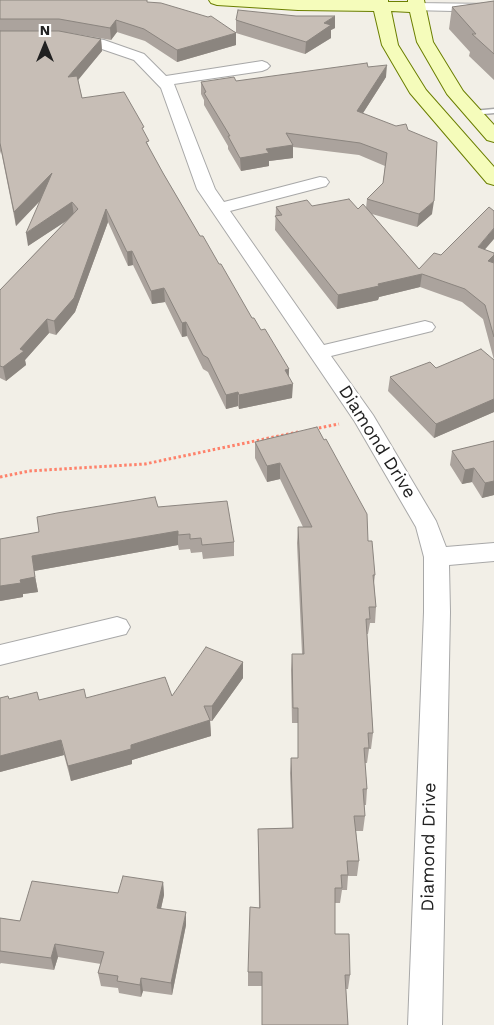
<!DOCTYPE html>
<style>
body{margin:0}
#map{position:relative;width:494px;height:1025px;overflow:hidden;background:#f2efe7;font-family:"Work Sans",sans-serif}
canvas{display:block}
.north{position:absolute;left:20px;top:20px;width:50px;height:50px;-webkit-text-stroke:4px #fff;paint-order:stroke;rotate:0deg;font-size:14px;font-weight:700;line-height:20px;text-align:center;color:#212121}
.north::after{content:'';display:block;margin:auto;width:18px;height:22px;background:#212121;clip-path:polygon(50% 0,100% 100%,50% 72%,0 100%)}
</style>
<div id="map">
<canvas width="494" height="1025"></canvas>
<div class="north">N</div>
</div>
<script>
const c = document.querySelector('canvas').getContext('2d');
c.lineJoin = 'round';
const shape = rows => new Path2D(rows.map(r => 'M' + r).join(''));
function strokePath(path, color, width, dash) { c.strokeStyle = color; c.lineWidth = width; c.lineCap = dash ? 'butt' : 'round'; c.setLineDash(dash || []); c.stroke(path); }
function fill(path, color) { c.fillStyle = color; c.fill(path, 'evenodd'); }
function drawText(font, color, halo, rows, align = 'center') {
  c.font = font + ' "Work Sans",sans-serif'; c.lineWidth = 5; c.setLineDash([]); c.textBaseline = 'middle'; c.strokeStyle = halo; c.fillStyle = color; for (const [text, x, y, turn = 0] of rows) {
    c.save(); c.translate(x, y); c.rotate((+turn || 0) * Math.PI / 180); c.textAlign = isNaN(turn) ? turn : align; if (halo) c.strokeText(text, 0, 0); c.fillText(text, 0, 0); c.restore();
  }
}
const lane = shape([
 [494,109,494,113,473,115,469,113,473,111,494,109]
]);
const street = shape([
 [416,3,494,4,494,12,411,10,409,7,411,4,416,3],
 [69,34,104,40,144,54,166,76,262,61,267,63,270,66,267,69,262,71,174,84,215,189,224,202,320,177,326,178,329,182,326,186,230,211,324,345,425,321,432,323,435,327,432,331,331,356,373,415,436,521,446,547,494,543,494,561,449,565,450,612,442,1025,408,1025,424,612,424,557,416,527,355,422,197,189,161,88,134,60,96,47,64,41,62,38,64,35,69,34],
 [117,617,126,620,130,627,126,634,0,665,0,645,117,617]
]);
const secondary = shape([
 [209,0,388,0,388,2,408,2,408,0,424,0,433,42,463,91,494,125,494,142,487,140,447,94,417,42,410,12,391,11,398,45,426,90,494,167,494,185,487,183,410,93,382,45,374,11,298,10,217,5,211,3,209,0]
]);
strokePath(lane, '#a8a8a8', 3);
strokePath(street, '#a8a8a8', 2);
strokePath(secondary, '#6b7f01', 2);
strokePath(shape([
 [314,429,339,424],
 [0,477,29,471,145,464,298,432]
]), '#fe826b', 3, [2.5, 2.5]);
fill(lane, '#fff');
fill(street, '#fff');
fill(secondary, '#f5fcbb');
fill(shape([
 [0,0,147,2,236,32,236,20,335,28,331,30,331,38,305,54,236,33,236,45,177,62,145,41,117,32,111,40,64,32,101,39,102,51,78,79,82,98,144,133,149,148,163,173,200,236,219,264,252,318,261,330,289,369,289,377,292,398,239,409,238,406,226,409,208,372,203,369,187,336,182,337,165,302,152,304,133,265,128,266,108,222,75,312,56,335,49,333,25,360,26,365,6,381,0,378,0,290,67,220,28,246,40,201,16,226,1,151,0,154],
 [494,1,494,80,469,56,470,52,449,29,452,7],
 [368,67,386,77,363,113,432,214,417,227,372,214,419,269,441,255,485,250,494,253,494,412,434,438,388,391,390,377,436,368,494,360,483,319,462,302,420,287,379,297,378,300,337,309,275,230,276,207,312,206,358,209,366,208,367,199,383,183,385,166,359,155,293,147,293,158,269,161,269,166,241,171,228,149,228,146,204,105,204,100,201,94,201,82,236,81],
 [494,441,494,495,482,498,472,482,462,484,450,465,452,451],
 [255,442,368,541,375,575,374,583,376,607,375,623,370,623,368,634,367,634,373,733,371,749,369,749,367,763,365,763,367,789,366,805,364,805,365,816,363,831,356,831,359,861,357,876,348,876,347,890,342,890,340,903,335,903,335,934,350,975,348,989,346,989,348,1025,262,1025,262,986,248,986,248,972,259,908,258,829,292,828,290,773,291,758,298,758,298,723,292,723,291,670,292,654,302,654,297,543,298,527,303,527,280,479,267,482,255,458],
 [158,507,234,542,234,556,203,559,202,552,191,553,190,549,179,550,178,545,34,571,38,592,23,594,23,597,0,601,39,532],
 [243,662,243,678,212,721,210,721,211,736,132,760,132,764,71,781,64,755,0,772,0,698,9,699,39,700,86,698,172,696],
 [163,882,164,895,161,909,186,925,172,995,143,991,141,997,119,993,118,988,101,986,98,973,101,964,58,957,54,970,1,963,0,964,0,918,20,921,118,893]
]), '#aba39d');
fill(shape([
 [335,16,335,28,331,30,331,38,305,54,306,42,324,23],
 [116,20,117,32,111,40,110,28],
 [236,33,236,45,177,62,177,50],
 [101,39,102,51,70,90,68,77],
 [387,65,386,77,356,124,357,111],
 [293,145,293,158,269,161,269,166,241,171,240,158,266,149],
 [52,173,54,186,16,226,14,212],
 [434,201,432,214,417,227,419,214],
 [72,202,74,216,28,246,26,233],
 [106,209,108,222,75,312,56,335,54,321],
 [494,228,494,239,475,261,478,247],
 [132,251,133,265,128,266,127,252],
 [494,255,494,263,488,261],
 [422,274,420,287,379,297,378,300,337,309,338,295,378,284],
 [164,288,165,302,152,304,151,291],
 [47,319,49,333,25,360,26,365,6,381,3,367],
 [186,322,187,336,182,337,182,323],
 [289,369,288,383,285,370],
 [293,384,292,398,239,409,239,395],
 [238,392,238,406,226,409,226,395],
 [494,399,494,412,434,438,436,424],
 [280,463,280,479,267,482,267,466],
 [474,468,472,482,462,484,465,470],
 [494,481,494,495,482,498,485,483],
 [178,531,178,545,34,571,38,592,23,594,23,597,0,601,0,586,20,580,32,556],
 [243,662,243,678,212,721,212,706],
 [210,720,211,736,132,760,132,764,71,781,68,766,131,745],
 [61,740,64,755,0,772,0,756],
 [163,882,164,895,158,921,157,908],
 [186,912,186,925,172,995,171,983],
 [55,944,58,957,54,970,51,958],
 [141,978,143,991,141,997,140,985]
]), '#8b857f');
const building = shape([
 [0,0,147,0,147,2,161,3,208,17,211,16,236,33,177,50,144,29,116,20,110,28,59,19,0,19,0,0],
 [494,1,494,54,472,34,476,34,452,7,494,1],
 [238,10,296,16,335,16,324,23,331,25,306,42,236,20,238,10],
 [0,31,59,31,101,39,68,77,77,76,82,98,124,92,144,127,142,128,149,141,146,142,163,173,200,236,203,236,219,264,221,264,252,318,254,318,261,330,265,329,289,369,285,370,293,384,239,395,238,392,226,395,208,358,203,355,186,322,182,323,164,288,151,291,132,251,127,252,106,209,74,298,54,321,47,319,20,349,24,351,3,367,0,366,0,290,78,209,72,202,26,233,52,173,14,212,0,143,0,31],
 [367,63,368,67,387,65,357,111,396,126,406,124,408,130,437,142,434,201,419,214,367,199,383,183,387,153,360,143,286,133,293,145,266,149,269,153,240,158,228,136,230,136,204,93,206,92,201,82,234,77,236,81,367,63],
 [349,199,358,209,363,204,419,269,434,253,441,255,489,207,494,211,494,228,478,247,494,253,494,255,488,261,494,263,494,337,485,305,465,289,422,274,378,284,379,286,338,295,275,216,282,215,276,207,307,200,312,206,349,199],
 [481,349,494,360,494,399,436,424,390,377,430,362,436,368,481,349],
 [317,427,324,440,326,439,367,514,368,541,372,541,375,575,373,575,376,607,369,607,370,619,366,619,373,733,368,733,369,748,364,748,367,789,363,789,365,816,354,816,359,861,347,861,348,875,341,875,342,888,335,888,335,934,349,934,350,975,345,975,348,1025,262,1025,262,972,248,972,250,907,260,908,258,829,293,828,291,758,298,758,298,708,293,708,292,654,304,654,298,527,312,527,280,463,267,466,255,442,317,427],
 [494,441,494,481,485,483,474,468,465,470,452,451,494,441],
 [155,497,158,507,227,501,234,542,202,545,201,538,190,539,190,534,178,535,178,531,32,556,35,577,20,580,21,583,0,586,0,539,39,532,37,517,57,513,155,497],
 [206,647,243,662,212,706,204,706,210,720,131,745,131,749,68,766,61,740,0,756,0,698,8,696,9,699,37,692,39,700,84,689,86,698,165,677,172,696,206,647],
 [123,876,163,882,157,908,186,912,171,983,141,978,140,985,117,981,118,976,98,973,104,952,55,944,51,958,0,951,0,918,20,921,32,881,118,893,123,876]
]);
fill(building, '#c7beb6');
strokePath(building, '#8b857f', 1);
drawText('18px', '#212121', '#fff', [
 ["Diamond Drive",377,442,58],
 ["Diamond Drive",429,847,-89]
]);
</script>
